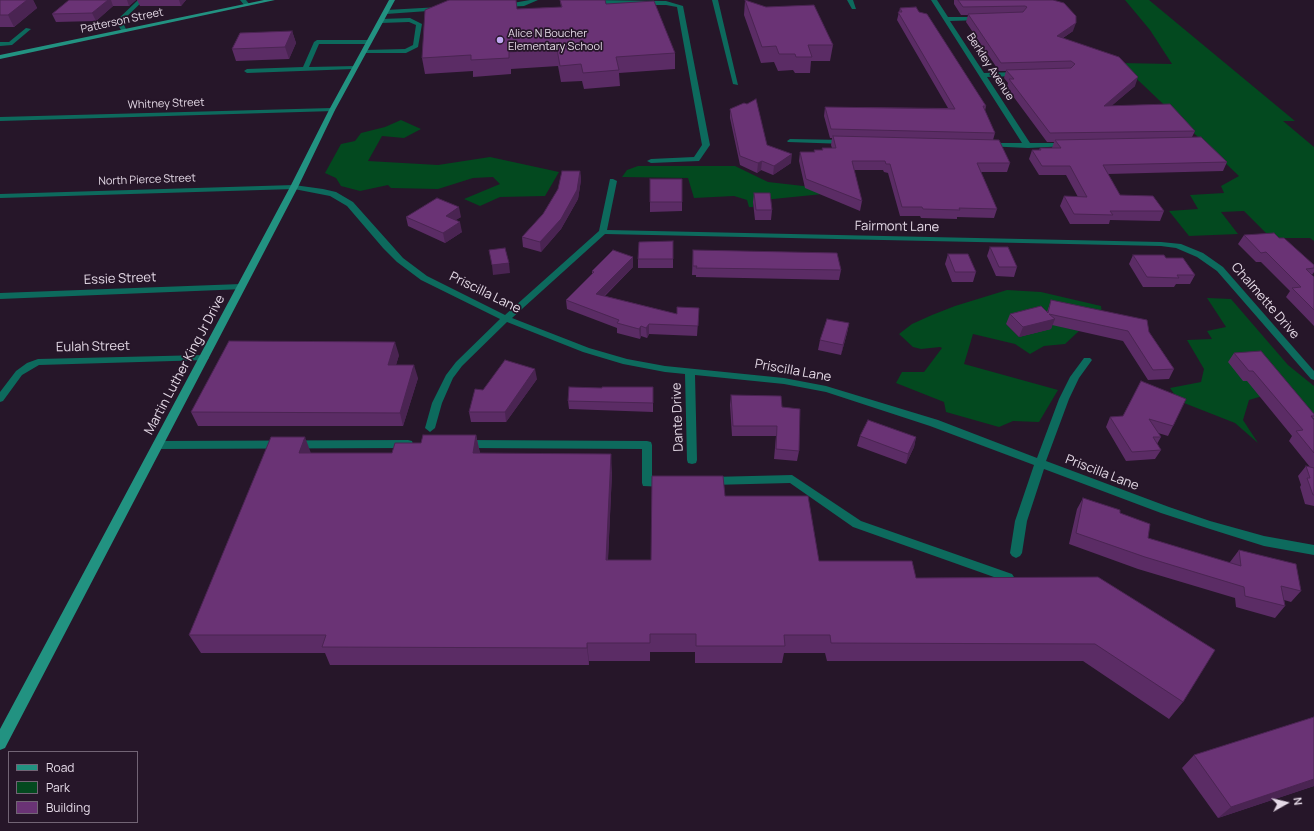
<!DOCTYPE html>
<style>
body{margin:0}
#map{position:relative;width:1314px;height:831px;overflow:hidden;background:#261629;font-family:Manrope,sans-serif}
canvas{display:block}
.legend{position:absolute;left:8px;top:751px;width:130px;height:72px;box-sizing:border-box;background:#261629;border:1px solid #726475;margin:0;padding:5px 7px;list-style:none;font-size:12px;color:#e4d9e6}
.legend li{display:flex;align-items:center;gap:8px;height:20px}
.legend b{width:20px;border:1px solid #726475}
.north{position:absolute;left:1266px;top:783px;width:40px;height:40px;-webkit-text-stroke:3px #261629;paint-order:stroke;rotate:82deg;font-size:11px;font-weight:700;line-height:16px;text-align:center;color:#e4d9e6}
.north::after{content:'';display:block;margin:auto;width:14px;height:18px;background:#e4d9e6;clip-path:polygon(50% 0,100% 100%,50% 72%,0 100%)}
</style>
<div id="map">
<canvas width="1314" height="831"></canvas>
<ul class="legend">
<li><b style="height:5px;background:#229281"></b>Road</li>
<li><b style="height:11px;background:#03491f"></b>Park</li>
<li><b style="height:11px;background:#6a3375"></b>Building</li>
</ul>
<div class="north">N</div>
</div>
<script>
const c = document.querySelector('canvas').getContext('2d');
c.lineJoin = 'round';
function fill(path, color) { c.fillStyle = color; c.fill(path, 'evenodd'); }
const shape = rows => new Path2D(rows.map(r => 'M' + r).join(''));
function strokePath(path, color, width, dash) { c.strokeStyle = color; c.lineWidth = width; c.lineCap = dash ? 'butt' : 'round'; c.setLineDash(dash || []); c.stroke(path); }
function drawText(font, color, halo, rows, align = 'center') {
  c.font = font + ' Manrope,sans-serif'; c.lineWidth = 3.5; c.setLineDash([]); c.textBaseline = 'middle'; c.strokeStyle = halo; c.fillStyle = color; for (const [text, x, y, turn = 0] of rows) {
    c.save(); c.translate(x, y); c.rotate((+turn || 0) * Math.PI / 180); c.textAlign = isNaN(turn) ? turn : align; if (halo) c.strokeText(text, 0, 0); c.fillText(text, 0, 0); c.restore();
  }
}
fill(shape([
 [1125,0,1149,0,1295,121,1283,121,1314,147,1314,241,1310,238,1271,238,1244,211,1221,212,1238,234,1189,236,1169,211,1198,209,1190,195,1224,193,1221,186,1239,176,1120,63,1172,64,1150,30],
 [401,120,421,129,404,138,382,136,368,161,438,165,490,157,559,172,545,196,500,197,480,206,464,199,500,184,493,177,473,178,438,189,391,188,388,185,360,191,341,186,336,178,325,173,341,144,355,141,361,133,385,127],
 [638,166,735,166,768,182,821,188,823,194,753,201,753,207,749,207,747,200,734,196,694,198,688,178,622,177,627,170],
 [1007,290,1041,292,1101,306,1103,321,1062,327,1079,331,1065,344,1044,346,1030,354,1015,344,973,334,964,364,1058,390,1039,422,1013,421,999,427,946,412,944,402,896,383,902,372,924,372,942,348,940,347,921,349,913,347,899,334,912,324,932,315,955,306],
 [1037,316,1050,329,1019,337,1006,324],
 [1207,298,1231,299,1288,365,1314,386,1314,449,1291,435,1291,420,1276,392,1249,400,1243,420,1258,443,1235,423,1179,401,1170,388,1201,382,1204,369,1187,340,1212,339,1207,331,1226,327]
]), '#03491f');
fill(shape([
 [138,0,144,0,122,21,127,31,122,32,116,21,138,0],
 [240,0,246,0,250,5,245,6,240,0],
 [530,0,538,0,524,6,504,7,501,5,530,0],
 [589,0,666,1,683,6,710,145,699,161,651,163,647,161,651,159,694,157,702,145,677,7,666,5,605,5,589,0],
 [712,0,718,0,738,85,733,84,712,0],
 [847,0,853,0,856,9,852,9,847,0],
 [440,7,442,8,442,10,386,14,383,12,386,10,440,7],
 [410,18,422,24,418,47,406,53,362,53,361,52,364,50,405,49,413,45,416,25,409,22,381,23,378,21,381,19,410,18],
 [26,28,31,29,12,45,0,46,0,42,9,42,26,28],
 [317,40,369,40,372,42,369,44,319,44,309,67,356,66,356,68,354,69,247,73,244,71,247,69,303,67,314,42,317,40],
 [408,440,412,441,413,444,412,447,408,448,158,449,154,448,153,445,154,442,158,441,408,440],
 [466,440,647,441,651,442,652,445,652,479,665,479,669,480,670,483,669,486,665,487,643,486,642,483,642,449,466,448,462,447,461,444,462,441,466,440],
 [792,475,861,521,1012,574,1014,577,1012,580,1008,582,853,527,790,483,711,485,707,484,706,481,707,478,711,477,792,475]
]), '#0d6a5d');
fill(shape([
 [931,0,937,0,948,17,983,17,984,18,981,20,950,21,984,73,1018,72,1021,74,1018,76,987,77,1030,143,1065,143,1067,144,1067,146,1028,148,985,146,983,145,987,143,1022,143,931,0],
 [332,108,335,110,334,111,0,121,0,117,332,108],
 [790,139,845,140,848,142,845,144,788,142,787,141,790,139],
 [610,179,613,179,617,181,607,230,1161,242,1181,244,1203,253,1223,267,1314,371,1314,380,1311,379,1217,271,1197,257,1176,248,1161,246,605,234,512,318,589,348,627,359,665,366,784,378,826,386,938,420,1037,458,1059,399,1070,377,1084,358,1090,358,1092,360,1079,378,1069,399,1046,461,1169,507,1210,521,1264,536,1314,545,1314,555,1264,546,1210,529,1161,513,1044,469,1027,521,1022,553,1020,556,1016,558,1012,556,1010,553,1015,521,1034,465,930,426,826,392,784,384,695,375,697,460,696,463,692,464,688,463,687,460,685,374,665,372,623,364,583,352,507,322,462,366,453,378,442,403,435,428,430,432,425,428,432,403,446,375,456,362,500,319,421,280,397,262,383,248,347,206,330,196,294,189,0,198,0,194,294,185,323,189,336,192,353,202,403,258,427,276,505,315,599,231,610,179],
 [241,284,245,287,244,289,0,299,0,293,241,284],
 [204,355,207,356,209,358,207,360,39,365,22,375,3,401,0,402,0,392,16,371,27,363,38,359,204,355]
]), '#0d6a5d');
fill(shape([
 [264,0,275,0,0,59,0,55,264,0],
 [389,0,395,0,335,110,298,187,5,748,0,750,0,729,290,187,329,110,389,0]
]), '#229281');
fill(shape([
 [0,0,33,0,37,8,14,27,0,27],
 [69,0,136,0,129,6,113,6,96,21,56,22,52,14],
 [137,0,186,0,181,6,140,6],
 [560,0,606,4,675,53,675,69,619,73,620,86,584,89,582,81,561,82,558,66,511,69,511,74,473,77,473,71,425,74,422,58,517,9,561,7],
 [745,0,833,45,830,61,811,61,810,73,795,73,793,70,778,71,774,62,761,63,744,15],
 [954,0,1053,0,1073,31,1063,38,1135,86,1111,106,1195,131,1192,137,1227,162,1223,171,1108,174,1120,195,1164,211,1160,221,1110,220,1109,224,1070,224,1060,206,1064,196,1078,197,1066,175,1039,175,1029,159,1032,150,1039,150,1040,148,1052,148,1054,142,1047,142,1007,88,1008,83,1004,78,1006,71,999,71,966,22,968,15,961,15,954,4],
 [900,8,919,12,986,106,985,111,995,133,993,140,1010,163,1007,172,981,172,997,209,994,218,957,217,957,219,921,218,920,216,900,216,888,173,884,172,883,170,854,170,862,201,860,211,805,188,799,161,800,152,814,152,814,150,822,150,822,148,832,148,831,145,832,138,830,138,824,116,825,107,948,108,897,20],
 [292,31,296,43,289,59,236,61,232,49],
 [730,109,767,145,791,163,773,175,761,170,757,173,740,165,730,118],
 [580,171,581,180,578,199,561,229,541,252,523,247,522,237,543,214],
 [650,179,682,202,682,211,650,212],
 [754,193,772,210,771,220,755,220,753,202],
 [406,217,461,217,455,220,462,232,445,243,408,226],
 [1244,235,1279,238,1314,265,1314,272,1312,275,1314,277,1314,326,1286,297,1290,291,1261,262,1256,262,1238,244],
 [673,241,673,268,638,268,638,259],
 [990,247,1017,267,1014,277,996,276,987,256],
 [693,250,841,270,839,280,696,277,696,275,692,275],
 [948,254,976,272,973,282,952,282,945,264],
 [1133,255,1166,258,1195,275,1190,284,1176,284,1174,287,1143,287,1129,264],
 [633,267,605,296,677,314,699,308,697,336,649,334,647,338,641,336,640,339,617,333,617,328,567,309,566,300,592,275,592,271],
 [1051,300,1149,332,1174,369,1169,379,1148,380,1123,341,1052,325,1051,329,1019,337,1006,324,1010,314,1047,312],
 [849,323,847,333,841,355,818,350,820,340],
 [1234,353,1314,414,1314,418,1313,419,1314,420,1314,506,1305,504,1300,487,1301,485,1298,476,1306,466,1310,467,1289,441,1292,436,1247,381,1243,381,1228,362],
 [399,355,396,365,418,378,403,426,198,426,191,412],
 [537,379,506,422,471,422,469,412,483,390],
 [1141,381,1173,426,1168,436,1158,433,1161,437,1157,444,1161,450,1155,459,1126,461,1106,427,1110,417,1123,416],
 [653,387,653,412,569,409,568,401,602,388],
 [731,395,782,407,799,451,797,461,774,459,776,436,732,436,730,405],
 [476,435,480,453,612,472,608,560,651,560,725,496,819,561,916,578,1098,577,1183,702,1169,719,1083,661,827,661,825,653,784,653,782,663,695,663,695,652,650,652,650,661,589,661,589,665,330,665,325,653,201,653,189,635,311,453,392,453,421,443],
 [860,436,916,437,914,447,906,464,857,446],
 [1083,498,1120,513,1148,538,1230,563,1230,562,1239,550,1301,591,1291,602,1284,600,1285,606,1275,618,1236,607,1235,598,1138,569,1069,544,1077,509],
 [1314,717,1314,786,1218,818,1182,768,1194,755]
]), '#5b2c65');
fill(shape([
 [17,0,33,0,37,8,14,27,8,15],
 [108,0,111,0,113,6,96,21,92,13],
 [127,0,136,0,129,6],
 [179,0,186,0,181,6],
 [1076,23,1073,31,1054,44,1057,36],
 [292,31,296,43,289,59,285,47],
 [1138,77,1135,86,1101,115,1104,106],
 [792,154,791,163,773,175,774,166],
 [762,161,761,170,757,173,758,163],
 [580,171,581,180,578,199,561,229,541,252,540,242],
 [459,207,461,217,448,225,446,216],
 [460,222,462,232,445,243,443,233],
 [633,257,633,267,597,303,596,294],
 [509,263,510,273,493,275,492,265],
 [1055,319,1051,329,1019,337,1023,327],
 [849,323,847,333,841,355,843,345],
 [649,324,649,334,647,338,646,328],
 [641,326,641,336,640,339,639,329],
 [395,342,399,355,392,378,388,365],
 [414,365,418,378,403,426,400,413],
 [535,369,537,379,506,422,505,412],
 [476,435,480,454,473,453],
 [305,437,312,456,299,453],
 [916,437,914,447,906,464,908,454],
 [611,454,612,472,607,578,606,560],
 [587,643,589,661,589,665,587,648],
 [1314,779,1314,786,1218,818,1231,807]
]), '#4a2452');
const building = shape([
 [0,0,27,0,8,15,0,15,0,0],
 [69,0,108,0,92,13,52,14,69,0],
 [449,0,516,0,517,9,562,7,560,0,605,0,606,4,654,1,675,53,616,57,619,70,583,73,581,64,560,66,557,49,509,52,509,58,471,60,471,55,422,58,425,10,449,0],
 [745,0,766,7,814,5,833,45,808,45,812,57,796,57,795,54,779,54,776,46,762,47,745,0],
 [958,0,1053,0,1064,3,1076,16,1076,23,1057,36,1119,57,1138,77,1104,106,1170,104,1195,131,1050,133,1009,79,1014,79,1006,70,1071,68,1075,64,1071,61,1001,63,968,14,1023,12,1027,7,1025,6,963,7,958,0],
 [916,7,919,12,927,14,986,106,983,106,995,133,831,129,825,107,955,109,898,12,902,12,900,8,916,7],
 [292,31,285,47,232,49,240,33,292,31],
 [756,99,767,145,792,154,774,166,762,161,758,163,740,156,730,109,744,103,747,104,756,99],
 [833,136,999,140,1010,163,977,163,997,209,959,208,960,210,923,209,922,207,902,207,890,164,886,164,885,161,852,161,862,201,806,179,800,152,815,152,814,150,823,150,822,148,836,148,833,136],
 [1201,137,1227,162,1103,165,1120,195,1153,196,1164,211,1110,211,1113,215,1074,214,1064,196,1087,197,1070,166,1042,166,1032,150,1041,150,1040,148,1061,148,1055,140,1201,137],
 [562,171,580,171,577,190,561,219,540,242,522,237,543,214,558,189,562,171],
 [650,179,682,179,682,202,650,202,650,179],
 [754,193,770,193,772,210,756,210,754,193],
 [437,198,459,207,446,216,460,222,443,233,406,217,437,198],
 [1274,233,1279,238,1284,238,1314,265,1314,268,1306,269,1314,277,1314,310,1292,288,1301,287,1266,252,1261,253,1244,235,1274,233],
 [673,241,673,259,638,259,639,242,673,241],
 [990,247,1008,247,1017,267,999,267,990,247],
 [505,248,509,263,492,265,489,250,505,248],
 [613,250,633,257,596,294,677,314,677,307,699,308,698,326,649,324,646,328,641,326,639,329,617,323,619,320,566,300,594,272,592,271,613,250],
 [693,250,837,253,841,270,696,268,697,266,693,266,693,250],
 [948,254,968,254,976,272,955,272,948,254],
 [1133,255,1164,255,1166,258,1183,258,1195,275,1177,275,1179,278,1147,277,1133,255],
 [1051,300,1147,320,1149,332,1174,369,1153,370,1128,331,1049,314,1055,319,1023,327,1010,314,1041,306,1048,313,1051,300],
 [827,319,849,323,843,345,820,340,827,319],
 [229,341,395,342,388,365,414,365,400,413,191,412,229,341],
 [1261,351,1314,414,1314,416,1311,416,1314,420,1314,453,1296,431,1303,430,1253,371,1249,371,1234,353,1261,351],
 [505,360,535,369,505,412,469,412,475,389,483,390,505,360],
 [1141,381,1186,399,1173,426,1149,419,1161,437,1153,437,1161,450,1132,452,1110,417,1123,416,1141,381],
 [569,387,602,388,602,387,653,387,653,403,568,401,569,387],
 [731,395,781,396,782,407,800,409,799,451,776,449,777,426,733,426,731,395],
 [868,420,916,437,908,454,860,436,868,420],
 [423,435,476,435,473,453,611,454,606,560,651,560,652,476,723,476,725,496,808,496,819,561,912,561,916,578,1098,577,1215,650,1183,702,1095,644,831,643,830,635,784,635,785,646,696,646,696,634,650,634,650,643,587,643,587,648,322,647,326,635,189,635,271,437,305,437,299,453,392,453,395,443,421,443,423,435],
 [1306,466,1314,468,1314,495,1313,495,1307,478,1310,478,1306,466],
 [1083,498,1120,510,1120,513,1150,524,1148,538,1241,566,1239,550,1296,564,1301,591,1281,586,1285,606,1245,596,1244,587,1145,557,1076,533,1083,498],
 [1314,717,1314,779,1231,807,1194,755,1314,717]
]);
fill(building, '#6a3375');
strokePath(building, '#4a2452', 1);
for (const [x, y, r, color] of [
 [500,40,4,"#c1a8f3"]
]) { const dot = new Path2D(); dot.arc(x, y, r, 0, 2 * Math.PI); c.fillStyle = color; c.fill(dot); strokePath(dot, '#261629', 1.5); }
drawText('11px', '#e4d9e6', '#261629', [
 ["Patterson Street",122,21,-12],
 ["Berkley Avenue",990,67,57],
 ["Whitney Street",166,104,-2],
 ["North Pierce Street",147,180,-2]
]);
drawText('11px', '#e4d9e6', '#261629', [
 ["Alice N Boucher",508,34],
 ["Elementary School",508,47]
], 'left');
drawText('13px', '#e4d9e6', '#261629', [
 ["Fairmont Lane",897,227,1],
 ["Essie Street",120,279,-2],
 ["Priscilla Lane",485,293,26],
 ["Chalmette Drive",1265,301,49],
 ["Eulah Street",93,347,-1],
 ["Martin Luther King Jr Drive",185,365,-62],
 ["Priscilla Lane",793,371,10],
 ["Dante Drive",678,417,-92],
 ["Priscilla Lane",1102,473,21]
]);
</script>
